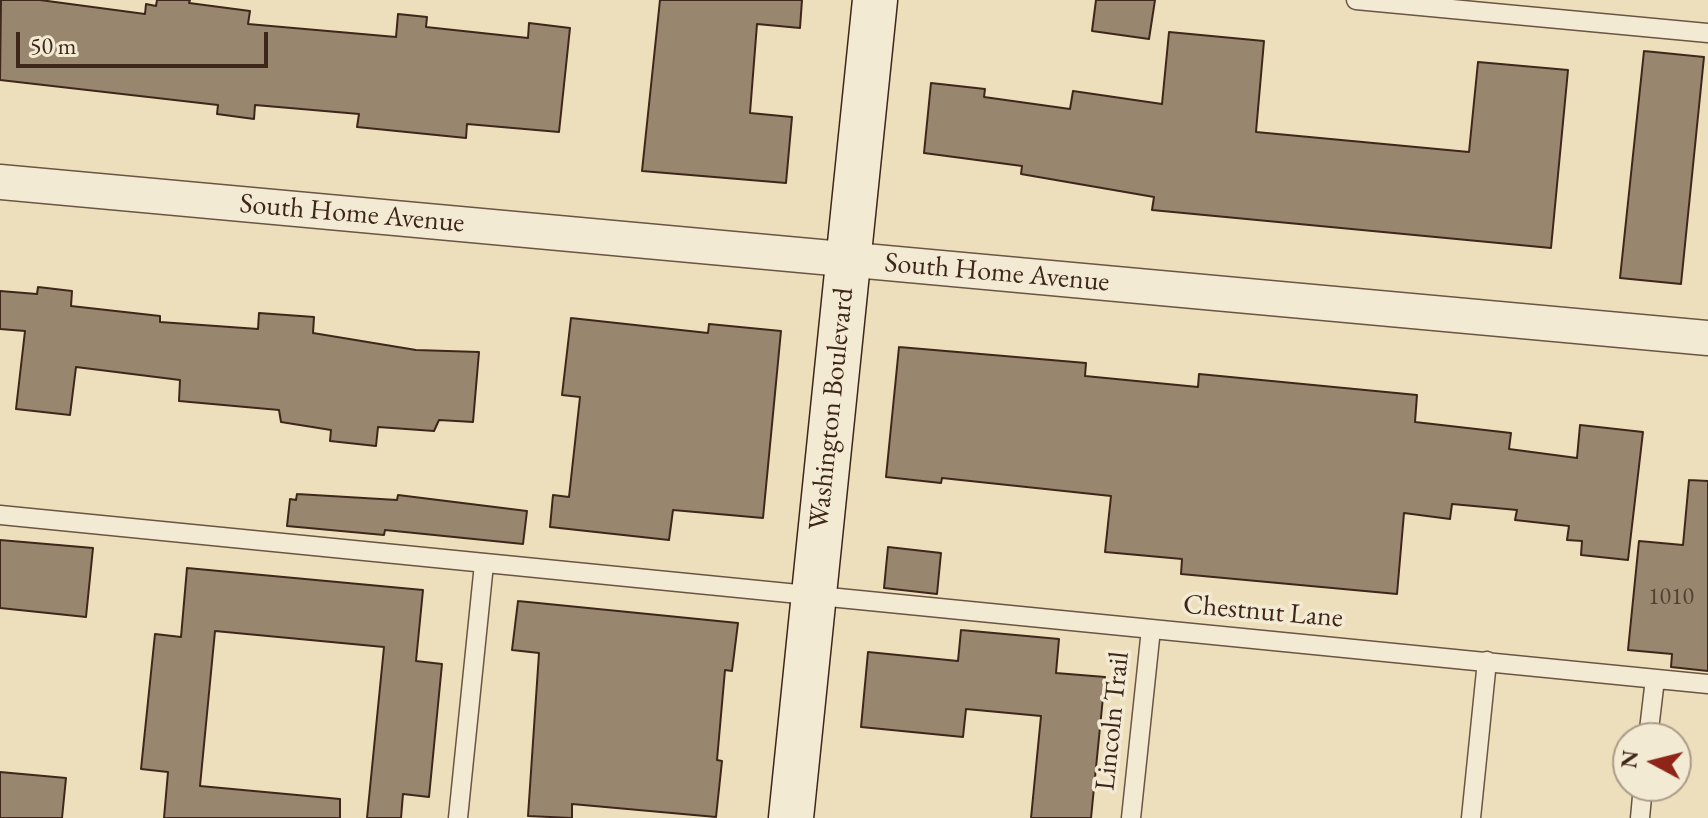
<!DOCTYPE html>
<style>
body{margin:0}
#map{position:relative;width:1708px;height:818px;overflow:hidden;background:#eddfbb;font-family:"EB Garamond",serif}
canvas{display:block}
.north{position:absolute;left:1612px;top:722px;width:80px;height:80px;box-sizing:border-box;background:#f3ead3;border:2px solid #ab9c89;border-radius:50%;rotate:277deg;font-size:22px;font-weight:700;line-height:32px;text-align:center;color:#3f261b}
.north::after{content:'';display:block;margin:auto;width:28px;height:36px;background:#8f2418;clip-path:polygon(50% 0,100% 100%,50% 72%,0 100%)}
.scale{position:absolute;left:16px;top:32px;width:252px;height:36px;box-sizing:border-box;border:4px solid #3f261b;border-top:0;padding-left:10px;font-size:24px;line-height:28px;white-space:nowrap;color:#3f261b;-webkit-text-stroke:6px #f3ead3;paint-order:stroke}
</style>
<div id="map">
<canvas width="1708" height="818"></canvas>
<div class="north">N</div>
<div class="scale">50 m</div>
</div>
<script>
const c = document.querySelector('canvas').getContext('2d');
c.lineJoin = 'round';
function fill(path, color) { c.fillStyle = color; c.fill(path, 'evenodd'); }
const shape = rows => new Path2D(rows.map(r => 'M' + r).join(''));
function strokePath(path, color, width, dash) { c.strokeStyle = color; c.lineWidth = width; c.lineCap = dash ? 'butt' : 'round'; c.setLineDash(dash || []); c.stroke(path); }
function drawText(font, color, halo, rows, align = 'center') {
  c.font = font + ' "EB Garamond",serif'; c.lineWidth = 7; c.setLineDash([]); c.textBaseline = 'middle'; c.strokeStyle = halo; c.fillStyle = color; for (const [text, x, y, turn = 0] of rows) {
    c.save(); c.translate(x, y); c.rotate((+turn || 0) * Math.PI / 180); c.textAlign = isNaN(turn) ? turn : align; if (halo) c.strokeText(text, 0, 0); c.fillText(text, 0, 0); c.restore();
  }
}
const building = shape([
 [1,0,40,0,145,14,146,4,156,6,157,0,190,0,189,3,250,11,248,24,396,37,398,14,427,17,426,27,528,38,529,23,570,28,559,132,467,124,466,138,357,127,359,114,255,105,254,119,217,114,218,105,0,80,1,0],
 [660,0,802,0,800,28,757,24,750,113,792,117,786,183,642,171,660,0],
 [1096,0,1155,0,1149,39,1092,31,1096,0],
 [1169,32,1264,41,1256,132,1469,152,1478,62,1568,70,1551,248,1152,210,1154,197,1021,174,1022,166,924,153,931,83,985,89,984,97,1070,109,1073,91,1162,104,1169,32],
 [1644,51,1704,57,1681,284,1620,278,1644,51],
 [38,287,72,291,71,306,160,316,160,322,258,329,259,313,314,317,313,333,416,350,479,352,473,422,439,420,434,431,378,427,376,446,330,441,331,430,281,422,279,410,179,401,180,380,76,367,70,415,16,409,25,331,0,329,0,291,37,294,38,287],
 [571,318,708,333,709,324,781,331,763,518,673,510,669,540,550,527,553,495,569,497,580,397,562,395,571,318],
 [899,347,1086,363,1085,376,1198,387,1199,374,1417,395,1415,422,1511,433,1509,449,1577,458,1580,425,1643,432,1628,560,1581,555,1582,541,1567,540,1569,526,1515,520,1517,510,1452,504,1450,519,1404,513,1397,594,1181,574,1182,559,1105,552,1111,496,942,478,941,483,886,477,899,347],
 [1689,480,1708,481,1708,671,1671,667,1672,654,1628,650,1639,541,1683,545,1689,480],
 [297,494,397,500,398,495,527,511,523,544,385,530,384,535,287,526,290,499,296,500,297,494],
 [0,540,93,548,86,617,0,608,0,540],
 [888,547,941,553,937,594,884,588,888,547],
 [187,568,423,590,416,661,442,664,429,797,403,794,401,818,367,818,384,647,215,631,200,786,340,799,340,818,164,818,168,772,141,769,155,634,181,637,187,568],
 [518,601,738,623,732,671,725,670,717,760,722,761,716,817,572,804,572,818,528,816,539,653,512,650,518,601],
 [961,630,1059,639,1056,673,1105,677,1091,818,1031,818,1041,716,966,709,963,737,861,727,868,652,958,661,961,630],
 [0,772,66,778,62,818,0,818,0,772]
]);
fill(building, '#99866e');
strokePath(building, '#3f261b', 2);
const lane = shape([
 [1356,0,1708,33],
 [0,515,1708,684],
 [1648,738,1655,679],
 [458,818,484,564],
 [1131,818,1151,629],
 [1471,818,1487,661],
 [1640,818,1643,786]
]);
const street = shape([
 [0,182,1708,338]
]);
const secondary = shape([
 [791,818,875,0]
]);
strokePath(lane, '#6a5443', 21);
strokePath(street, '#6a5443', 37);
strokePath(secondary, '#3f261b', 47);
strokePath(lane, '#f3ead3', 18);
strokePath(street, '#f3ead3', 34);
strokePath(secondary, '#f3ead3', 44);
drawText('24px', '#563e30', null, [
 ["1010",1671,597]
]);
drawText('28px', '#3f261b', '#f3ead3', [
 ["South Home Avenue",352,214,5],
 ["South Home Avenue",997,273,5],
 ["Washington Boulevard",832,409,-84],
 ["Chestnut Lane",1263,612,5],
 ["Lincoln Trail",1113,721,-84]
]);
</script>
